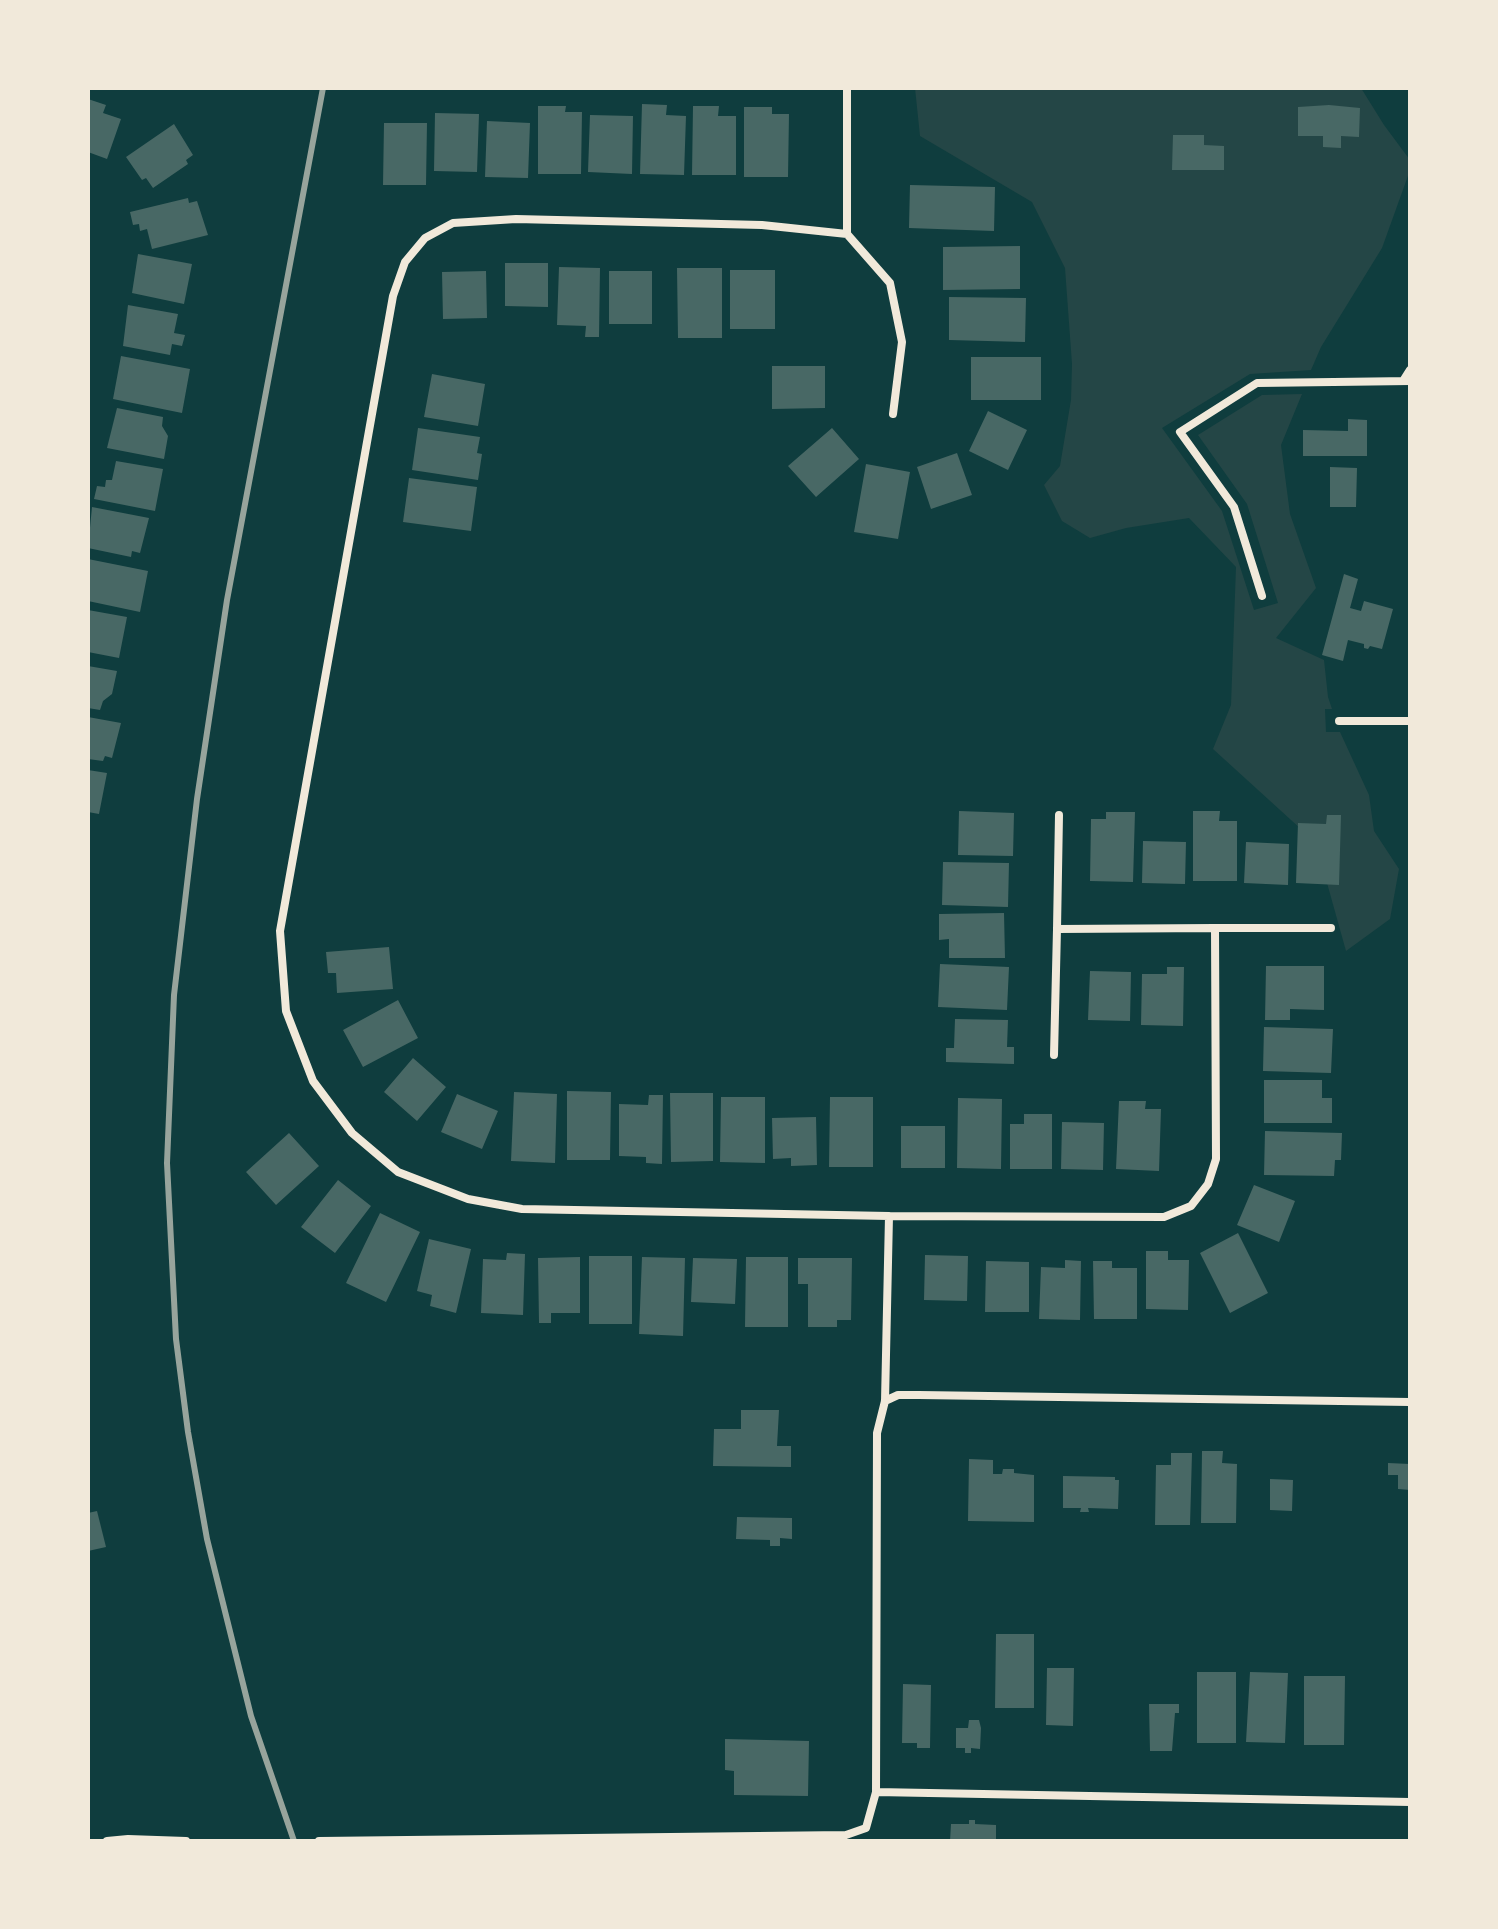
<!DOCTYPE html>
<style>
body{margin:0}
#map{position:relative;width:1498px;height:1929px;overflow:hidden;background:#0f3d3e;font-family:Raleway,sans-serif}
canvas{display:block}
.frame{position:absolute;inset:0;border:90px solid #f1e9da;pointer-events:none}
</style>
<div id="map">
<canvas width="1498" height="1929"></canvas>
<div class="frame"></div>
</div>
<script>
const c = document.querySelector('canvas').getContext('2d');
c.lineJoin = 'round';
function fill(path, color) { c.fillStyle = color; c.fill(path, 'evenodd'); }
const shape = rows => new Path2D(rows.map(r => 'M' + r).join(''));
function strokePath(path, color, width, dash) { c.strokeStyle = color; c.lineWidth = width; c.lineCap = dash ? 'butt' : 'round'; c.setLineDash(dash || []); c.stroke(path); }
fill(shape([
 [915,88,1361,88,1384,125,1410,160,1409,173,1382,248,1321,347,1311,370,1250,374,1162,428,1222,511,1254,610,1278,603,1247,504,1198,435,1262,395,1302,394,1281,445,1290,514,1316,588,1276,638,1324,660,1328,697,1332,709,1325,709,1326,732,1340,732,1369,795,1374,831,1399,869,1390,919,1346,951,1322,865,1302,830,1213,749,1231,705,1236,567,1189,518,1126,528,1090,538,1062,521,1044,485,1060,466,1071,400,1072,364,1065,268,1032,202,920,136]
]), '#244646');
fill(shape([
 [88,99,106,105,103,113,121,119,107,159,88,152],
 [642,104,667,105,666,115,686,116,684,175,640,174],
 [1329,105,1360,108,1359,137,1341,136,1341,148,1323,147,1323,136,1298,136,1298,107],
 [538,106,566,106,565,112,582,112,581,174,538,174],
 [693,106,719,106,718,116,736,116,736,175,692,175],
 [744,107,772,107,772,114,789,114,788,177,744,177],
 [435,113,479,114,477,172,434,171],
 [590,115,633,116,632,174,588,172],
 [487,121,530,123,528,178,485,177],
 [384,123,427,123,426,185,383,185],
 [174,124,193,155,186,160,188,164,153,188,146,178,142,180,126,157],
 [1173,135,1204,135,1204,145,1224,146,1224,170,1172,170],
 [910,185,995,187,994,231,909,228],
 [188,198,189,203,197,201,208,235,152,249,147,229,140,231,139,224,133,225,130,212],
 [1020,246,1020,289,943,290,943,247],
 [138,254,192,264,184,304,132,293],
 [505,263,548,263,548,307,505,306],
 [559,267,600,268,599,337,585,337,586,326,557,325],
 [677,268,722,268,722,338,678,338],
 [730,270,775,270,775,329,730,329],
 [486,271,487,318,443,319,442,272],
 [609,271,652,271,652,324,609,324],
 [949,297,1026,298,1025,342,949,340],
 [128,305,178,314,174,333,185,335,182,346,172,344,170,355,123,346],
 [121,356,190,369,182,413,113,399],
 [971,357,1041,357,1041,400,971,400],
 [772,366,825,366,825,408,772,409],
 [432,374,485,384,478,426,424,417],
 [117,408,163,417,162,426,168,436,164,459,107,448],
 [988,411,1027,430,1008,470,969,451],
 [1348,419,1367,420,1367,456,1303,456,1303,430,1348,431],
 [418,428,480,437,477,453,482,454,478,480,412,470],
 [832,428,859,459,816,497,788,466],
 [957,453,972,495,931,509,917,467],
 [116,461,163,469,155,511,94,499,97,486,105,487,106,480,112,480],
 [866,464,910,472,898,539,854,532],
 [1330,467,1357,468,1356,507,1330,507],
 [409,478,477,487,471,531,403,522],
 [92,507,149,518,140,553,132,551,131,557,88,548],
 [88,559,148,571,140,612,88,601],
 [1344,574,1358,579,1350,608,1361,611,1364,601,1393,609,1382,649,1370,646,1368,649,1364,648,1364,644,1348,640,1343,661,1322,655],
 [88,610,127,617,119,658,88,652],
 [88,666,117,671,112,694,103,701,100,710,88,708],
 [88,717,121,723,112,758,105,756,103,761,88,759],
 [88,770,107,773,99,814,88,812],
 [959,811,1014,813,1013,856,958,855],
 [1193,811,1220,811,1219,821,1237,821,1237,881,1193,881],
 [1106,812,1135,812,1133,882,1090,881,1091,819,1106,819],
 [1327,815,1341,815,1339,885,1296,883,1298,823,1326,824],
 [1143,841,1186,842,1185,884,1142,883],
 [1246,842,1289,844,1288,885,1244,883],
 [943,862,1009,863,1008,907,942,905],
 [1004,913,1005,958,949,958,949,939,939,940,939,914],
 [389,947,393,989,337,993,336,973,328,973,326,952],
 [940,964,1009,967,1007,1010,938,1007],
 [1266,966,1324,966,1324,1010,1290,1009,1290,1020,1265,1020],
 [1167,967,1184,967,1183,1026,1141,1025,1142,974,1167,974],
 [1090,971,1131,972,1130,1021,1088,1020],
 [398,1000,418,1038,363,1067,343,1030],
 [955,1019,1008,1020,1007,1047,1014,1047,1014,1064,946,1062,946,1048,954,1048],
 [1264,1027,1333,1029,1331,1073,1263,1071],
 [413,1058,446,1087,417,1121,384,1092],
 [1264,1080,1322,1080,1322,1098,1332,1098,1332,1123,1264,1123],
 [567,1091,611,1092,610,1160,567,1160],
 [514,1092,557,1094,555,1163,511,1161],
 [670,1093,713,1093,713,1161,671,1162],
 [457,1094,498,1111,482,1149,441,1132],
 [649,1095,663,1095,662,1164,646,1163,646,1157,619,1156,619,1104,648,1105],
 [721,1097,765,1097,765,1163,720,1162],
 [830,1097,873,1097,873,1167,829,1167],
 [958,1098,1002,1099,1001,1169,957,1168],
 [1119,1101,1146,1101,1145,1109,1161,1109,1159,1171,1116,1169],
 [1024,1114,1052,1114,1052,1169,1010,1169,1010,1124,1024,1124],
 [816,1117,817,1165,791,1166,791,1158,773,1159,772,1118],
 [1062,1122,1104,1123,1103,1170,1061,1169],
 [901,1126,945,1126,945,1168,901,1168],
 [1265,1131,1342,1133,1341,1160,1335,1160,1334,1176,1264,1175],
 [289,1133,319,1166,276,1205,246,1172],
 [338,1180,371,1206,335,1253,301,1227],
 [1254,1185,1295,1201,1279,1242,1237,1225],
 [380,1213,420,1232,386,1302,346,1283],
 [1238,1233,1268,1293,1230,1313,1200,1253],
 [429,1239,471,1249,456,1313,430,1306,432,1295,417,1291],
 [1146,1251,1168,1251,1168,1260,1189,1260,1188,1310,1146,1309],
 [507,1253,525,1254,523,1315,481,1313,483,1259,506,1260],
 [925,1255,968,1256,967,1301,924,1300],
 [589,1256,632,1256,632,1324,589,1324],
 [580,1257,580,1313,551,1313,551,1323,539,1323,538,1258],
 [642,1257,685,1258,683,1336,639,1334],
 [746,1257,788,1257,788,1327,745,1327],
 [693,1258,737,1259,735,1304,691,1302],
 [798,1258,852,1258,851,1320,837,1320,837,1327,808,1327,808,1284,798,1284],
 [1065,1260,1081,1261,1080,1320,1039,1319,1041,1267,1065,1268],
 [986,1261,1029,1262,1029,1312,985,1312],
 [1093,1261,1112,1261,1112,1268,1137,1268,1137,1319,1094,1319],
 [741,1410,779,1410,777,1446,791,1446,791,1467,713,1466,714,1429,741,1429],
 [1202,1451,1223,1451,1222,1463,1237,1464,1236,1523,1201,1523],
 [1171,1453,1192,1453,1190,1525,1155,1525,1156,1465,1171,1465],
 [969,1459,993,1460,993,1474,1002,1474,1003,1469,1014,1469,1014,1473,1034,1475,1034,1522,968,1521],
 [1388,1463,1410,1464,1410,1490,1398,1489,1398,1475,1388,1475],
 [1063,1476,1115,1477,1115,1480,1119,1480,1118,1509,1088,1508,1089,1512,1080,1512,1081,1508,1063,1508],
 [1270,1479,1293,1480,1292,1511,1270,1510],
 [97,1511,106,1547,88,1551,88,1513],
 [737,1517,792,1518,792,1539,780,1538,780,1546,770,1546,770,1540,736,1539],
 [996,1634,1034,1634,1034,1708,995,1708],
 [1047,1668,1074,1668,1073,1726,1046,1725],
 [1197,1672,1236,1672,1236,1743,1197,1743],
 [1250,1672,1288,1673,1285,1743,1246,1742],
 [1304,1676,1345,1676,1344,1745,1304,1745],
 [903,1684,931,1685,930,1748,917,1748,917,1743,902,1743],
 [1149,1704,1179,1704,1179,1713,1175,1713,1172,1751,1150,1751],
 [969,1720,979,1720,981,1728,980,1749,971,1748,971,1753,965,1753,965,1748,956,1748,956,1728,968,1728],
 [725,1739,809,1741,808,1796,734,1795,734,1771,725,1770],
 [969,1820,975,1820,975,1824,996,1825,996,1841,950,1841,951,1824,969,1824]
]), '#486865');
strokePath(shape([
 [847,88,847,234,890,283,902,342,893,414],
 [847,234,762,225,516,219,453,223,425,238,405,262,393,296,280,931,286,1011,313,1081,352,1133,398,1172,468,1199,522,1209,889,1216,1164,1217,1191,1206,1208,1184,1216,1159,1215,928,1057,929,1054,1055],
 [1403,381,1410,370],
 [1262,596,1234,507,1180,432,1257,383,1410,381],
 [1339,721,1410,721],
 [1215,928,1331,928],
 [1057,929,1059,815],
 [885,1401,898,1395,919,1395,1410,1402],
 [876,1792,1410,1802],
 [107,1841,128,1839,186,1841],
 [319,1841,846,1835,866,1828,876,1792,877,1433,885,1401,889,1216]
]), '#f1e9da', 8);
strokePath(shape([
 [294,1841,251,1716,207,1539,188,1432,176,1339,167,1163,174,995,197,799,227,600,323,88]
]), '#97a49c', 6);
</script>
